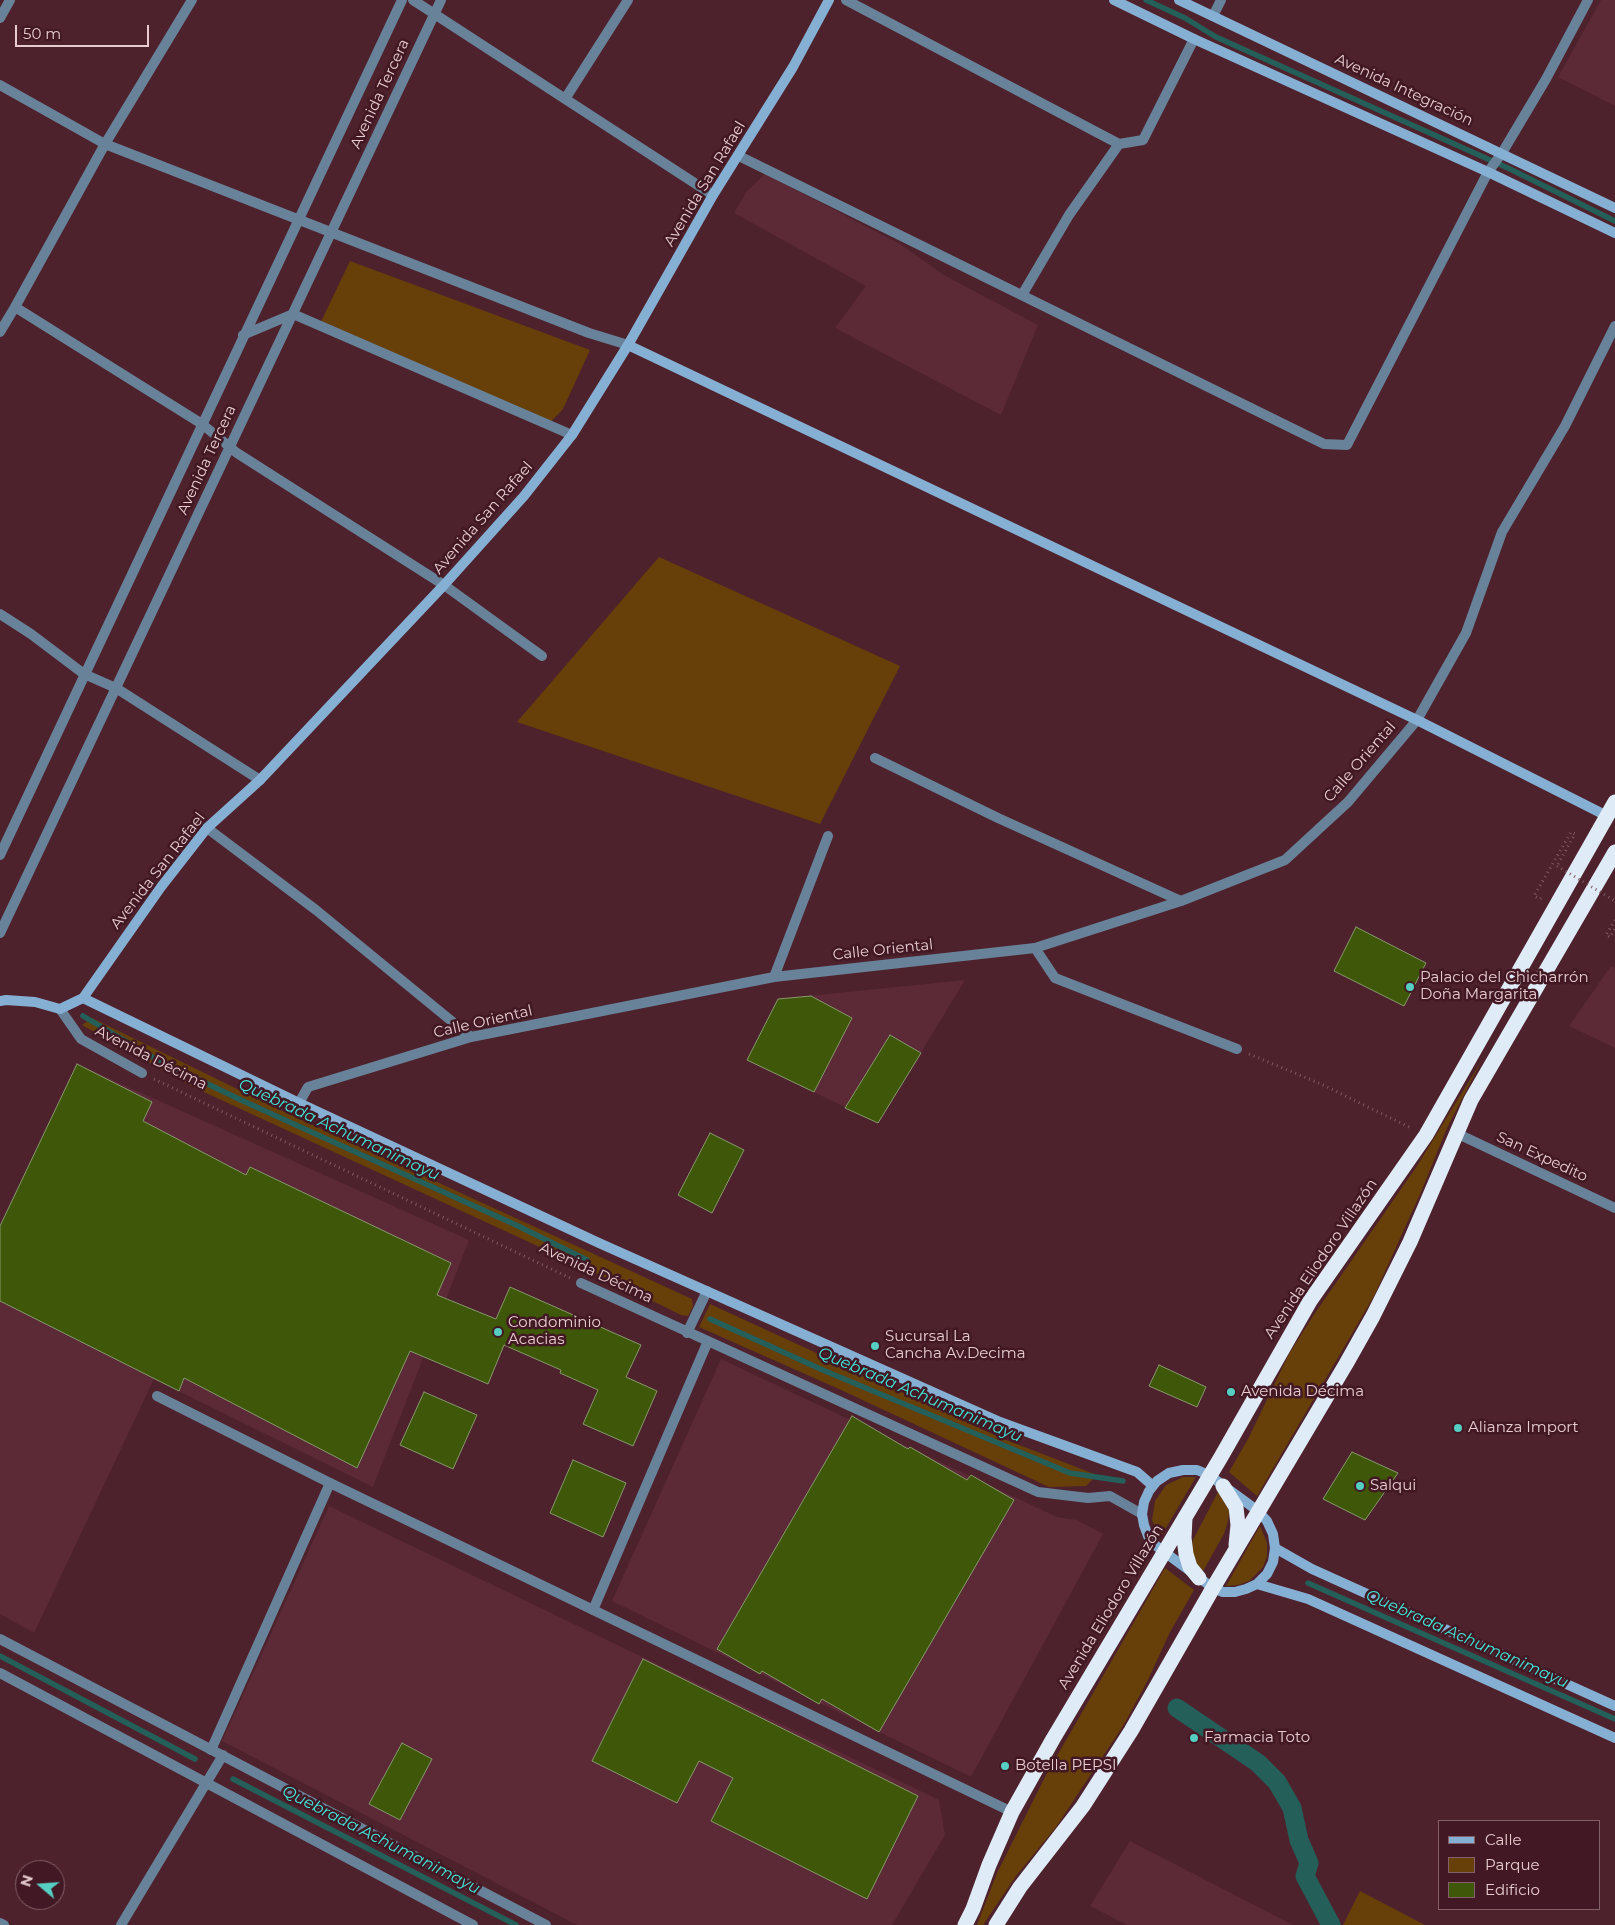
<!DOCTYPE html>
<meta charset="utf-8">
<style>
body{margin:0}
#map{position:relative;width:1615px;height:1925px;overflow:hidden;background:#4d222c;font-family:Montserrat,sans-serif}
canvas{display:block}
.legend{position:absolute;left:1438px;top:1820px;width:162px;height:90px;box-sizing:border-box;background:#411823;border:1px solid #836068;margin:0;padding:6px 9px;list-style:none;font-size:15px;color:#e7cbcf}
.legend li{display:flex;align-items:center;gap:10px;height:25px}
.legend b{width:25px;border:1px solid #836068}
.north{position:absolute;left:15px;top:1860px;width:50px;height:50px;box-sizing:border-box;background:#411823;border:1px solid #836068;border-radius:50%;rotate:288deg;font-size:14px;font-weight:700;line-height:20px;text-align:center;color:#e7cbcf}
.north::after{content:'';display:block;margin:auto;width:18px;height:22px;background:#57cec2;clip-path:polygon(50% 0,100% 100%,50% 72%,0 100%)}
.scale{position:absolute;left:15px;top:25px;width:134px;height:22px;box-sizing:border-box;border:2px solid #e7cbcf;border-top:0;padding-left:6px;font-size:15px;line-height:18px;white-space:nowrap;color:#e7cbcf;-webkit-text-stroke:4px #411823;paint-order:stroke}
</style>
<div id="map">
<canvas width="1615" height="1925"></canvas>
<ul class="legend">
<li><b style="height:6px;background:#86afd4"></b>Calle</li>
<li><b style="height:14px;background:#673f09"></b>Parque</li>
<li><b style="height:14px;background:#3f5708"></b>Edificio</li>
</ul>
<div class="north">N</div>
<div class="scale">50 m</div>
</div>
<script>
const c = document.querySelector('canvas').getContext('2d');
c.lineJoin = 'round';
function fill(path, color) { c.fillStyle = color; c.fill(path, 'evenodd'); }
const shape = rows => new Path2D(rows.map(r => 'M' + r).join(''));
function strokePath(path, color, width, dash) { c.strokeStyle = color; c.lineWidth = width; c.lineCap = dash ? 'butt' : 'round'; c.setLineDash(dash || []); c.stroke(path); }
function drawText(font, color, halo, rows, align = 'center') {
  c.font = font + ' Montserrat,sans-serif'; c.lineWidth = 5; c.setLineDash([]); c.textBaseline = 'middle'; c.strokeStyle = halo; c.fillStyle = color; for (const [text, x, y, turn = 0] of rows) {
    c.save(); c.translate(x, y); c.rotate((+turn || 0) * Math.PI / 180); c.textAlign = isNaN(turn) ? turn : align; if (halo) c.strokeText(text, 0, 0); c.fillText(text, 0, 0); c.restore();
  }
}
fill(shape([
 [1601,0,1615,0,1615,106,1558,77],
 [765,174,900,244,944,275,1038,325,1001,415,835,328,866,286,734,213,747,191],
 [1611,966,1615,968,1615,1048,1569,1026],
 [965,980,878,1123,747,1060,778,999],
 [77,1064,469,1240,373,1487,154,1379,34,1633,0,1614,0,1226],
 [721,1359,1057,1517,1077,1520,1103,1534,971,1777,612,1601],
 [329,1506,939,1800,945,1835,892,1925,577,1925,222,1741],
 [1130,1841,1293,1925,1294,1925,1127,1925,1090,1906]
]), '#5c2936');
fill(shape([
 [350,261,590,350,563,409,546,427,318,328],
 [659,557,900,666,820,824,517,722],
 [92,1018,280,1110,692,1299,693,1306,688,1316,681,1315,596,1273,191,1086,82,1025],
 [1482,1060,1447,1128,1421,1192,1374,1296,1257,1496,1229,1472,1248,1439,1289,1354,1313,1316,1417,1166],
 [710,1304,1001,1438,1097,1475,1086,1486,1049,1487,839,1389,699,1327],
 [1183,1477,1196,1477,1160,1538,1152,1520,1155,1501,1166,1485],
 [1218,1492,1229,1510,1228,1521,1224,1534,1203,1571,1197,1567,1191,1549,1193,1540],
 [1260,1526,1267,1543,1267,1556,1263,1567,1249,1581,1238,1585,1226,1586],
 [1165,1568,1194,1590,1169,1634,1148,1680,1123,1726,1056,1827,1016,1876,983,1925,977,1925,997,1873,1046,1775],
 [1360,1891,1425,1925,1343,1925]
]), '#673f09');
strokePath(shape([
 [1146,0,1185,18,1216,37,1510,169,1615,221],
 [83,1016,156,1059,241,1100,516,1225,587,1260],
 [710,1319,825,1371,1070,1473,1123,1481],
 [1308,1583,1615,1719],
 [0,1656,195,1759],
 [233,1779,516,1925]
]), '#245f5a', 5.5);
strokePath(shape([
 [1177,1708,1258,1763,1277,1782,1292,1808,1299,1840,1309,1863,1305,1876,1331,1925]
]), '#245f5a', 19);
const building = shape([
 [1356,927,1426,963,1404,1006,1334,971,1356,927],
 [811,996,852,1018,814,1092,747,1060,778,999,811,996],
 [890,1035,921,1053,878,1123,845,1108,890,1035],
 [77,1064,152,1102,143,1121,246,1175,250,1167,451,1263,437,1295,496,1319,510,1287,641,1345,626,1377,657,1391,633,1446,583,1424,598,1390,560,1373,561,1370,504,1345,488,1384,410,1351,357,1468,184,1378,179,1391,0,1301,0,1226,77,1064],
 [710,1133,744,1150,712,1213,678,1195,710,1133],
 [1159,1365,1206,1387,1197,1407,1149,1386,1159,1365],
 [424,1392,477,1415,453,1469,400,1445,424,1392],
 [852,1416,908,1449,910,1447,967,1480,971,1475,1014,1500,879,1732,822,1699,819,1704,762,1671,760,1674,717,1649,852,1416],
 [1352,1452,1398,1473,1365,1520,1323,1499,1352,1452],
 [573,1460,626,1483,603,1537,550,1513,573,1460],
 [643,1659,918,1796,867,1899,711,1821,733,1778,699,1761,677,1803,592,1761,643,1659],
 [402,1743,432,1759,400,1820,369,1804,402,1743]
]);
fill(building, '#3f5708');
strokePath(building, '#86996d', 1);
strokePath(shape([
 [1541,898,1540,899,1534,896,1571,832,1575,834,1557,866],
 [1615,920,1606,935,1610,937,1615,929],
 [1249,1054,1321,1084,1411,1128],
 [154,1079,570,1278]
]), '#7f5961', 3, [1, 4]);
strokePath(shape([
 [444,585,542,656],
 [875,758,998,818,1181,901],
 [1035,948,1055,978,1237,1049],
 [774,977,828,836],
 [60,1009,81,1039,142,1073],
 [1456,1133,1615,1208],
 [581,1283,1038,1492,1088,1498,1110,1496,1142,1514],
 [687,1333,707,1291],
 [593,1610,708,1341],
 [211,1750,330,1483]
]), '#688299', 10);
strokePath(shape([
 [192,0,105,144,15,307,202,424,237,453,444,585],
 [413,0,713,195],
 [846,0,1119,144],
 [1213,16,1221,0],
 [0,18,10,0],
 [0,85,105,144,589,333,628,345],
 [565,99,628,0],
 [739,156,1324,444,1347,445,1488,172,1502,153,1546,79,1588,0],
 [1022,295,1069,215,1119,144,1143,140,1194,39],
 [0,332,15,307],
 [243,335,293,314,572,435],
 [0,614,31,634,84,674,116,688,260,780],
 [207,828,316,910,471,1037],
 [0,855,402,0],
 [0,933,441,0],
 [299,1103,308,1087,471,1037,774,977,1035,948,1181,901,1285,860,1348,802,1417,720,1466,633,1502,532,1565,426,1615,326],
 [157,1396,330,1483,1012,1812],
 [0,1639,546,1925],
 [0,1673,473,1925],
 [0,1923,4,1925],
 [121,1925,223,1755]
]), '#688299', 10);
strokePath(shape([
 [1114,0,1194,39,1488,172,1615,233],
 [1179,0,1615,208],
 [628,345,1417,720,1607,816],
 [83,998,299,1103,599,1243,1000,1422,1137,1472,1153,1486],
 [0,1001,6,1000,35,1002,60,1009,83,998,161,887,207,828,260,780,444,585,524,496,572,435,628,345,713,195,793,67,829,0],
 [1183,1470,1197,1470,1209,1475,1258,1511,1267,1521,1273,1534,1275,1548,1273,1562,1267,1574,1257,1584,1246,1589,1235,1592,1223,1592,1213,1588,1155,1545,1148,1536,1144,1525,1142,1514,1144,1502,1149,1491,1157,1481,1169,1473,1183,1470],
 [1275,1548,1312,1569,1615,1706],
 [1257,1584,1308,1599,1615,1738]
]), '#86afd4', 10);
strokePath(shape([
 [1223,1486,1236,1507,1238,1525,1236,1545],
 [1185,1518,1184,1538,1186,1554,1190,1567,1199,1578],
 [965,1925,973,1909,989,1865,1012,1812,1053,1739,1221,1457,1310,1301,1426,1135,1615,802],
 [996,1925,1020,1887,1083,1806,1131,1731,1213,1588,1346,1364,1373,1316,1410,1242,1471,1100,1615,852]
]), '#dfecf7', 15);
strokePath(shape([
 [1557,866,1615,901]
]), '#7f5961', 3, [1, 4]);
for (const [x, y, r, color] of [
 [1410,987,5,"#57cec2"],
 [498,1332,5,"#57cec2"],
 [875,1346,5,"#57cec2"],
 [1231,1392,5,"#57cec2"],
 [1458,1428,5,"#57cec2"],
 [1360,1486,5,"#57cec2"],
 [1194,1738,5,"#57cec2"],
 [1005,1766,5,"#57cec2"]
]) { const dot = new Path2D(); dot.arc(x, y, r, 0, 2 * Math.PI); c.fillStyle = color; c.fill(dot); strokePath(dot, '#411823', 2); }
drawText('15px', '#e7cbcf', '#411823', [
 ["Avenida Integración",1404,90,25],
 ["Avenida Tercera",380,94,-65],
 ["Avenida San Rafael",705,184,-59],
 ["Avenida Tercera",207,460,-65],
 ["Avenida San Rafael",483,518,-49],
 ["Calle Oriental",1360,762,-49],
 ["Avenida San Rafael",158,871,-52],
 ["Calle Oriental",883,950,-6],
 ["Calle Oriental",483,1022,-13],
 ["Avenida Décima",151,1058,27],
 ["San Expedito",1542,1157,25],
 ["Avenida Eliodoro Villazón",1321,1259,-56],
 ["Avenida Décima",596,1273,25],
 ["Avenida Eliodoro Villazón",1111,1607,-59]
]);
drawText('15px', '#e7cbcf', '#411823', [
 ["Palacio del Chicharrón",1420,978],
 ["Doña Margarita",1420,995],
 ["Condominio",508,1323],
 ["Acacias",508,1340],
 ["Sucursal La",885,1337],
 ["Cancha Av.Decima",885,1354],
 ["Avenida Décima",1241,1392],
 ["Alianza Import",1468,1428],
 ["Salqui",1370,1486],
 ["Farmacia Toto",1204,1738],
 ["Botella PEPSI",1015,1766]
], 'left');
drawText('italic 16px', '#41e6d8', '#411823', [
 ["Quebrada Achumanimayu",339,1130,25],
 ["Quebrada Achumanimayu",920,1395,23],
 ["Quebrada Achumanimayu",1467,1639,24],
 ["Quebrada Achumanimayu",381,1840,27]
]);
</script>
